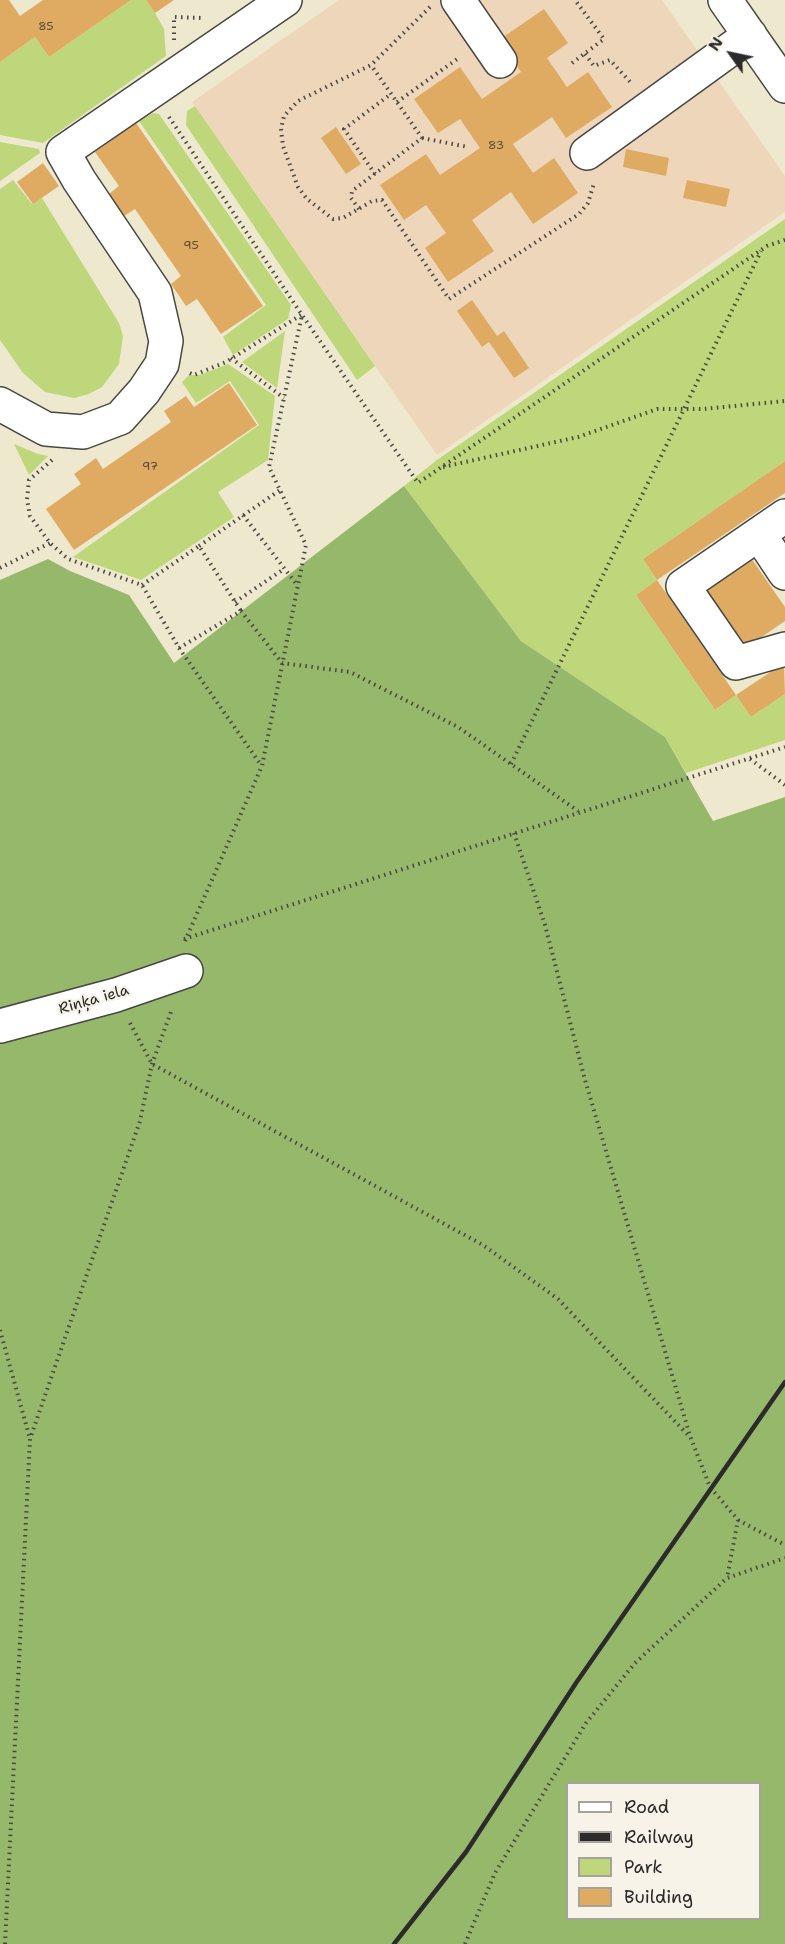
<!DOCTYPE html>
<meta charset="utf-8">
<style>
body{margin:0}
#map{position:relative;width:785px;height:1944px;overflow:hidden;background:#eee8ce;font-family:"Shantell Sans",sans-serif}
canvas{display:block}
.legend{position:absolute;left:566px;top:1782px;width:195px;height:138px;box-sizing:border-box;background:#f7f3e8;border:2px solid #a5a39c;margin:0;padding:8px 10px;list-style:none;font-size:18px;color:#2b2b2b}
.legend li{display:flex;align-items:center;gap:12px;height:30px}
.legend b{width:30px;border:2px solid #a5a39c}
.north{position:absolute;left:701px;top:24px;width:60px;height:60px;-webkit-text-stroke:4px #f7f3e8;paint-order:stroke;rotate:303deg;font-size:16px;font-weight:700;line-height:24px;text-align:center;color:#2b2b2b}
.north::after{content:'';display:block;margin:auto;width:21px;height:27px;background:#2b2b2b;clip-path:polygon(50% 0,100% 100%,50% 72%,0 100%)}
</style>
<div id="map">
<canvas width="785" height="1944"></canvas>
<ul class="legend">
<li><b style="height:8px;background:#fff"></b>Road</li>
<li><b style="height:8px;background:#2b2b2b"></b>Railway</li>
<li><b style="height:16px;background:#bed77b"></b>Park</li>
<li><b style="height:16px;background:#dfab63"></b>Building</li>
</ul>
<div class="north">N</div>
</div>
<script>
const c = document.querySelector('canvas').getContext('2d');
c.lineJoin = 'round';
function fill(path, color) { c.fillStyle = color; c.fill(path, 'evenodd'); }
const shape = rows => new Path2D(rows.map(r => 'M' + r).join(''));
function strokePath(path, color, width, dash) { c.strokeStyle = color; c.lineWidth = width; c.lineCap = dash ? 'butt' : 'round'; c.setLineDash(dash || []); c.stroke(path); }
function drawText(font, color, halo, rows, align = 'center') {
  c.font = font + ' "Shantell Sans",sans-serif'; c.lineWidth = 4.5; c.setLineDash([]); c.textBaseline = 'middle'; c.strokeStyle = halo; c.fillStyle = color; for (const [text, x, y, turn = 0] of rows) {
    c.save(); c.translate(x, y); c.rotate((+turn || 0) * Math.PI / 180); c.textAlign = isNaN(turn) ? turn : align; if (halo) c.strokeText(text, 0, 0); c.fillText(text, 0, 0); c.restore();
  }
}
fill(shape([
 [339,0,662,0,785,176,785,212,437,455,192,102]
]), '#eed6bb');
fill(shape([
 [131,0,146,0,155,13,164,29,166,56,43,143,0,135,0,62,35,37,49,57],
 [195,106,375,366,357,380,186,125,187,111],
 [153,113,159,114,291,305,288,319,233,355,223,337,266,305,139,121],
 [0,142,39,149,40,153,0,181],
 [13,180,32,204,42,198,119,323,123,336,119,364,102,387,89,394,74,398,45,392,23,373,0,340,0,189],
 [785,219,785,461,643,559,657,580,636,595,715,710,736,695,751,717,785,694,785,740,686,773,665,737,521,641,404,486,437,460],
 [285,331,277,388,242,362],
 [228,364,275,396,268,460,218,492,234,517,141,580,73,557,259,425,230,381,196,403,182,382,189,375,200,375],
 [14,444,38,454,48,456,29,475]
]), '#bed77b');
fill(shape([
 [404,486,521,641,665,737,713,821,785,797,785,1944,0,1944,0,580,48,559,70,571,129,595,174,663],
 [568,1784,760,1784,760,1918,568,1918]
]), '#96b86b');
fill(shape([
 [0,0,9,0,20,16,43,0,131,0,49,57,35,37,0,62],
 [146,0,174,0,155,13],
 [544,9,568,43,547,58,567,87,588,72,612,107,566,138,552,117,513,144,533,173,554,158,578,193,533,224,511,192,472,220,494,251,448,282,425,248,446,233,426,205,404,220,380,185,426,154,440,175,480,148,460,119,438,133,414,99,460,67,482,99,521,72,499,40],
 [136,123,263,306,221,334,197,299,186,306,171,284,181,276,135,209,124,216,109,194,119,186,95,152],
 [336,127,361,164,346,174,321,138],
 [626,149,669,158,666,176,623,167],
 [43,163,59,186,33,204,17,182],
 [687,180,730,189,726,207,683,198],
 [472,300,497,336,504,331,529,368,514,378,489,342,482,347,457,311],
 [229,383,257,425,74,550,46,509,81,484,74,474,96,458,103,469,171,422,164,411,186,396,194,407],
 [785,461,785,493,657,580,736,695,715,710,636,595,657,580,643,559],
 [751,558,785,607,785,621,747,647,706,589],
 [784,663,785,694,751,717,736,695]
]), '#dfab63');
const minor = shape([
 [458,0,500,61],
 [725,0,785,86],
 [587,153,750,35],
 [0,404,46,429,83,432,120,418,144,391,162,364,166,341,155,293,79,180,63,152,285,0],
 [785,516,683,586,736,663,785,649],
 [759,534,785,573],
 [0,1026,116,995,186,971]
]);
strokePath(minor, '#484743', 36);
strokePath(shape([
 [430,7,371,65,298,101,284,116,281,129,283,146,298,187,307,199,333,219,343,218,372,201,382,200,449,299,579,214,588,203,594,183],
 [174,40,174,17,204,18],
 [585,54,594,66,610,60,632,84],
 [572,63,604,39,575,0],
 [397,102,460,57],
 [169,117,302,315],
 [422,138,468,147],
 [375,174,344,129,391,94],
 [359,209,351,198,352,191,422,138,371,65],
 [231,358,284,398],
 [190,373,194,375,226,362,301,315],
 [52,460,29,480,27,499,30,516,50,543,68,559,142,585,179,648,261,765],
 [443,467,578,437,657,409,703,409,785,401],
 [243,515,298,586],
 [199,546,280,490],
 [0,568,50,543],
 [142,585,199,546,241,611],
 [235,602,284,569],
 [179,648,241,611,282,663,350,672,458,727,578,811],
 [750,759,785,785],
 [511,764,761,251],
 [514,833,545,925,585,1080,690,1436,710,1487,738,1520,727,1578],
 [184,939,785,747],
 [185,941,262,766,306,545,269,467,302,315,418,483,767,246,785,240],
 [130,1023,152,1064,483,1245,558,1299,689,1436],
 [0,1330,30,1439],
 [738,1520,785,1545],
 [5,1944,30,1439,140,1121,152,1064,172,1009],
 [465,1944,495,1873,586,1723,635,1663,727,1578,785,1558]
]), '#484743', 4, [1.5, 4.5]);
strokePath(minor, '#fff', 33);
strokePath(shape([
 [394,1944,466,1852,576,1683,785,1382]
]), '#2b2b2b', 4.5);
drawText('12px', '#584b39', null, [
 ["85",46,27],
 ["83",496,146],
 ["95",191,246],
 ["97",150,467]
]);
drawText('15px', '#2b2b2b', '#f7f3e8', [
 ["Riņķa iela",94,1000,-16]
]);
</script>
